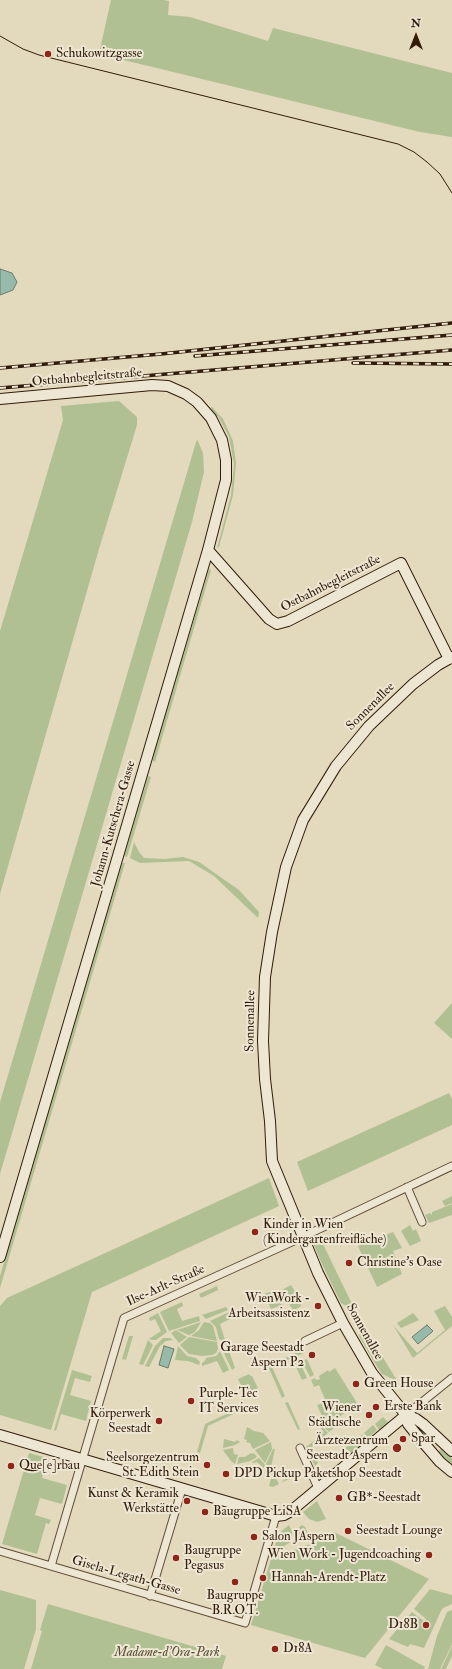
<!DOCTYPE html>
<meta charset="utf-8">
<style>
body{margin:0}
#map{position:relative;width:452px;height:1669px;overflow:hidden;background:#e3d9bc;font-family:"IM FELL Double Pica",serif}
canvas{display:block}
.north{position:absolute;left:396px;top:16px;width:40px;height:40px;-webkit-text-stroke:3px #ede6d3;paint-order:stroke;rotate:0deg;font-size:11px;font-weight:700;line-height:16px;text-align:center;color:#311c0a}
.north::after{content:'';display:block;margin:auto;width:14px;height:18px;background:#311c0a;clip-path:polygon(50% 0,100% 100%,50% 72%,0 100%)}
</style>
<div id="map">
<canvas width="452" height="1669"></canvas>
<div class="north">N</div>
</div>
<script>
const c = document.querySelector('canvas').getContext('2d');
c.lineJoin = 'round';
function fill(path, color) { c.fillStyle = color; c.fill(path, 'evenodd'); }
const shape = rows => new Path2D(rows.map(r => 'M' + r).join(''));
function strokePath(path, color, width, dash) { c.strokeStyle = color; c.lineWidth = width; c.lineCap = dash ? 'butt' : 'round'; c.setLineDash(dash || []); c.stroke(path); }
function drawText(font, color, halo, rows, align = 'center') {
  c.font = font + ' "IM FELL Double Pica",serif'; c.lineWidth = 4; c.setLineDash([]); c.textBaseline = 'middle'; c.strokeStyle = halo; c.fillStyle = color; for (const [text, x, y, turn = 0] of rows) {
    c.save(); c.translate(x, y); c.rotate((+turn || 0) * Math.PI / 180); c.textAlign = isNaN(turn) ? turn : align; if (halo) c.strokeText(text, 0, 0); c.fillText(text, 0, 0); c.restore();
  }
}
fill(shape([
 [111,0,163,0,169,1,168,15,190,17,268,41,273,28,452,73,452,137,420,132,99,54],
 [119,401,137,417,137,425,99,549,0,894,0,631,63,420,61,406],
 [211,406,223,419,229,432,233,441,236,463,233,495,219,547,217,548,231,495,234,464,229,437,218,416,216,417,212,412],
 [197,439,203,453,204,472,192,522,0,1174,0,1102],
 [209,569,211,570,155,762,152,760],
 [148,776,151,777,127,857,124,856],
 [134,842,139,852,144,858,165,859,183,857,199,862,239,890,259,912,258,918,214,876,189,861,140,863,130,858],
 [122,863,125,863,0,1288,0,1276],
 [452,1003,452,1039,434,1023],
 [449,1093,452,1099,452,1125,308,1191,297,1162],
 [269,1178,279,1206,92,1292,51,1430,0,1415,0,1306,7,1298],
 [452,1196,452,1203,445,1206,442,1201],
 [452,1204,452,1215,429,1223,425,1215,430,1213,432,1215,432,1212],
 [410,1225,413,1231,416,1229,421,1241,410,1246,401,1231],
 [393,1232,402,1248,393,1251,402,1274,377,1287,358,1246],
 [321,1240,353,1306,349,1308,341,1303,321,1262,313,1243],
 [291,1285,298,1296,301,1306,293,1311,282,1290],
 [217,1286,218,1290,201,1298,199,1294],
 [275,1290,282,1305,271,1309,264,1294],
 [182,1302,183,1306,177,1309,182,1321,199,1316,200,1321,169,1331,160,1312],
 [445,1306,452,1317,452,1326,413,1358,393,1325,417,1353,445,1330,434,1311],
 [226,1307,228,1310,206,1319,202,1315],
 [229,1312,232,1318,220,1324,225,1340,223,1341,219,1339,216,1327,210,1321],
 [158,1313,167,1332,156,1340,152,1340,149,1339,161,1331,155,1319,150,1321,149,1318],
 [413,1313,419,1320,401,1328,397,1323],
 [201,1322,195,1332,189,1335,177,1330],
 [204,1322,210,1323,213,1326,217,1341,191,1336,199,1330],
 [363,1325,398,1382,396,1383,393,1379,382,1374,373,1360,359,1336],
 [176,1330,187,1337,179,1343,171,1333],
 [129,1336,133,1336,126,1360,122,1359],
 [189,1337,217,1342,218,1349,216,1353,212,1355,202,1356,189,1354,180,1345],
 [163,1338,170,1338,173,1340,166,1341,160,1346,149,1367,145,1366,155,1346],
 [148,1340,153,1345,143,1365,139,1364],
 [226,1343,235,1368,232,1370,221,1347],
 [178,1346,187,1356,196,1358,200,1362,199,1365,188,1361,175,1360],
 [302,1350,304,1353,297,1356,307,1378,302,1380,292,1358,272,1367,285,1396,282,1398,268,1366],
 [220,1351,229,1370,223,1373,217,1361,202,1366,202,1363,205,1361,206,1358,216,1356],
 [307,1359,314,1375,310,1377,302,1361],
 [335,1368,357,1403,338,1418,339,1424,329,1432,322,1425,332,1416,319,1385,314,1387,311,1380,315,1378,316,1380,320,1379,319,1376,328,1370,329,1372],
 [72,1370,92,1376,90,1382,75,1378,70,1395,91,1401,86,1421,61,1414,56,1431,54,1430],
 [249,1374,251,1376,252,1376,258,1388,245,1394,238,1379],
 [288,1402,300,1429,298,1430,285,1403],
 [323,1403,329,1416,319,1425,316,1420,322,1416,317,1405],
 [246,1405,248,1409,243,1412,242,1410,208,1426,200,1453,197,1452,205,1424],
 [383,1417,389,1423,380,1431,375,1424],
 [321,1425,328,1433,312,1446,314,1448,309,1452,318,1463,315,1466,306,1447,320,1436,321,1437,323,1436,322,1434,324,1432,319,1426],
 [373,1425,377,1430,368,1438,364,1433],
 [247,1427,254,1431,263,1433,270,1441,253,1449,250,1443,246,1442,247,1440,244,1439],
 [363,1434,369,1441,347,1459,340,1452],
 [224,1439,235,1442,237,1440,240,1442,235,1445,223,1448],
 [271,1442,272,1449,265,1463,255,1450],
 [233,1448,234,1454,238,1455,235,1464,231,1461,223,1450],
 [273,1449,275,1449,271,1467,293,1477,283,1482,282,1481,285,1480,283,1477,280,1478,278,1473,276,1474,266,1464],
 [441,1449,452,1458,452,1467,437,1453],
 [29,1453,47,1458,42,1478,67,1485,62,1504,40,1498,35,1515,51,1520,49,1524,46,1523,37,1554,2,1544],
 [251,1453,253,1454,254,1453,257,1457,250,1461,237,1464,239,1457,245,1457],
 [259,1458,274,1475,279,1484,273,1487,269,1486,272,1475,257,1462,253,1463,252,1462],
 [317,1501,326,1519,317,1522,309,1519,303,1512],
 [289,1525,292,1532,292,1541,278,1550,274,1550,278,1534],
 [302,1525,305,1527,308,1533,302,1539,298,1540,295,1538,296,1530],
 [334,1532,429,1579,365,1658,251,1625,271,1559,331,1536],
 [430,1589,452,1595,452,1604,443,1608,441,1611,424,1648,410,1644,408,1647,389,1639,412,1612,424,1621,426,1619,414,1609],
 [0,1590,36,1600,36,1629,24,1669,0,1669],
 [48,1604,226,1656,222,1669,31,1669,42,1631,40,1630],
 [452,1610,452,1644,440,1669,428,1669,437,1636,447,1612],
 [386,1645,425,1667,424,1669,383,1669,375,1665],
 [452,1646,452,1656,446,1669,441,1669]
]), '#b0c093');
const water = shape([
 [0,269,12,273,17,282,13,290,0,295,0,269],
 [427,1325,433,1331,418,1344,412,1337,427,1325],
 [164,1346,174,1349,168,1368,159,1365,164,1346]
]);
fill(water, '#96bbab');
strokePath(water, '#6e7b6b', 1);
const street = shape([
 [407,1187,422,1222],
 [305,1341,343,1323],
 [406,1415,452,1378],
 [300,1448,318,1488],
 [0,1551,245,1623,276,1516],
 [51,1566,124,1318,294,1241,452,1166],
 [150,1596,182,1489]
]);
const secondary = shape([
 [0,399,152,385,168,386,186,394,197,402,211,418,222,440,226,460,226,480,208,550,0,1257],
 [208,550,269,619,277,624,288,621,401,563,449,659],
 [452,657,438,665,413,684,369,726,336,766,303,820,286,867,272,932,265,977,263,1041,265,1079,270,1121,272,1161,318,1273,343,1323,372,1373,406,1415,408,1424,416,1434,440,1462,452,1472],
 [406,1415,416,1419,423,1424,452,1451],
 [0,1435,276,1516,284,1515,291,1511,406,1415]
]);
strokePath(street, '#5e4b36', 9);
strokePath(secondary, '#311c0a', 12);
strokePath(street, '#ede6d3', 7);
strokePath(secondary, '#ede6d3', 10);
strokePath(shape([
 [0,36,23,49,39,55,398,144,414,152,427,162,440,174,452,193]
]), '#311c0a', 1);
const rail = shape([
 [195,356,452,335],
 [353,363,452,364],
 [0,368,161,354,452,323],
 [0,388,452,350]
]);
strokePath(rail, '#311c0a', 3.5);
strokePath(rail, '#ede6d3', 2, [6]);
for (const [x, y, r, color] of [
 [48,54,4,"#8f2418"],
 [255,1232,4,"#8f2418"],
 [349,1263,4,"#8f2418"],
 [318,1306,4,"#8f2418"],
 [312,1355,4,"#8f2418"],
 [356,1384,4,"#8f2418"],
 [191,1401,4,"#8f2418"],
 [376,1407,4,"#8f2418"],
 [369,1415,4,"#8f2418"],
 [159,1421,4,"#8f2418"],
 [403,1439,4,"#8f2418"],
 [397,1448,5,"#8f2418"],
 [207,1465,4,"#8f2418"],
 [11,1466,4,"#8f2418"],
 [226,1474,4,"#8f2418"],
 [339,1498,4,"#8f2418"],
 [187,1501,4,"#8f2418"],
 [205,1512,4,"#8f2418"],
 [348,1531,4,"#8f2418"],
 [254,1537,4,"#8f2418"],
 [429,1555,4,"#8f2418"],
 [176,1558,4,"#8f2418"],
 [263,1578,4,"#8f2418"],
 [235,1582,4,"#8f2418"],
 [426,1625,4,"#8f2418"],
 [275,1649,4,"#8f2418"]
]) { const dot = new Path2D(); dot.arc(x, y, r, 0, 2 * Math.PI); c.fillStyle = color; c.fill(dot); strokePath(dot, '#ede6d3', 1.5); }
drawText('13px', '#311c0a', '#ede6d3', [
 ["Schukowitzgasse",56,54],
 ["Kinder in Wien",263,1225],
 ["(Kindergartenfreifläche)",263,1240],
 ["Christine's Oase",357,1263],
 ["WienWork -",310,1299,"right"],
 ["Arbeitsassistenz",310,1314,"right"],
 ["Garage Seestadt",304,1348,"right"],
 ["Aspern P2",304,1363,"right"],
 ["Green House",364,1384],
 ["Purple-Tec",199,1394],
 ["IT Services",199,1409],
 ["Erste Bank",384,1407],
 ["Wiener",361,1408,"right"],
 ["Städtische",361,1423,"right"],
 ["Körperwerk",151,1414,"right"],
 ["Seestadt",151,1429,"right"],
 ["Spar",411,1439],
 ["Ärztezentrum",388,1441,"right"],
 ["Seestadt Aspern",388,1456,"right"],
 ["Seelsorgezentrum",199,1458,"right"],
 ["St. Edith Stein",199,1473,"right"],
 ["Que[e]rbau",19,1466],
 ["DPD Pickup Paketshop Seestadt",234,1474],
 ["Kunst & Keramik",179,1494,"right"],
 ["Werkstätte",179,1509,"right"],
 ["GB*-Seestadt",347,1498],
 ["Baugruppe LiSA",213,1512],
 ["Seestadt Lounge",356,1531],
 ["Salon JAspern",262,1537],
 ["Baugruppe",184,1551],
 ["Pegasus",184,1566],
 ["Wien Work - Jugendcoaching",421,1555,"right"],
 ["Hannah-Arendt-Platz",271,1578],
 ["Baugruppe",235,1596,"center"],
 ["B.R.O.T.",235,1611,"center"],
 ["D18B",418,1625,"right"],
 ["D18A",283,1649]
], 'left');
drawText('13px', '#311c0a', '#ede6d3', [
 ["Ostbahnbegleitstraße",87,378,-5],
 ["Ostbahnbegleitstraße",331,584,-27],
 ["Sonnenallee",371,707,-45],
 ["Johann-Kutschera-Gasse",114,824,-74],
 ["Sonnenallee",251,1021,-89],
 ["Ilse-Arlt-Straße",166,1286,-24],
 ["Sonnenallee",364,1332,61],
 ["Gisela-Legath-Gasse",126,1576,16]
]);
drawText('italic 13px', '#574d33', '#ede6d3', [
 ["Madame-d'Ora-Park",167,1653]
]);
</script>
